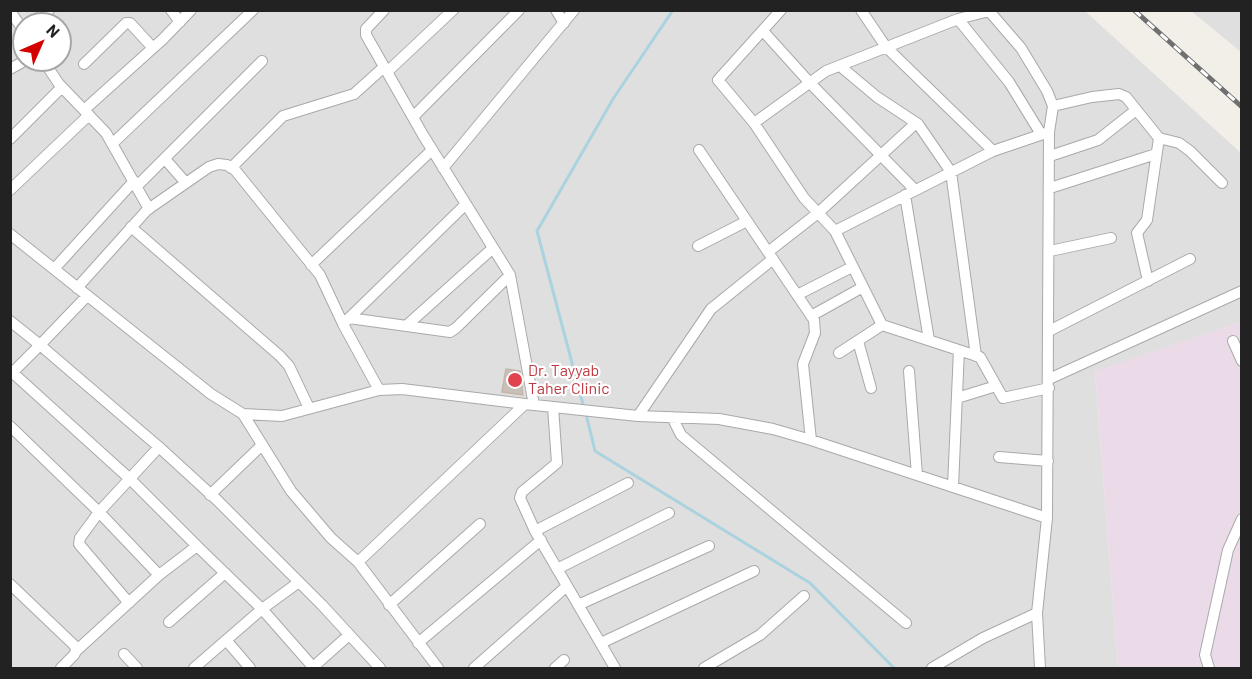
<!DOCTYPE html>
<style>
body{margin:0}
#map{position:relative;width:1252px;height:679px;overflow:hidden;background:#f2efe9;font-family:Barlow,sans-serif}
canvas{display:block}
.frame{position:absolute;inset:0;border:12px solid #222;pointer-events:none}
.north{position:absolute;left:12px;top:12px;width:60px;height:60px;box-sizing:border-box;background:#fff;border:2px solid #a7a7a7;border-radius:50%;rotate:45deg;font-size:16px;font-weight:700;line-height:24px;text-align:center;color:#222}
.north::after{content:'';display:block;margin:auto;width:21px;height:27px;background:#d40000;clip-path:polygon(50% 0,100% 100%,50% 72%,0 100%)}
</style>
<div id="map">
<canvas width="1252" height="679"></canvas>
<div class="frame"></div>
<div class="north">N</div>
</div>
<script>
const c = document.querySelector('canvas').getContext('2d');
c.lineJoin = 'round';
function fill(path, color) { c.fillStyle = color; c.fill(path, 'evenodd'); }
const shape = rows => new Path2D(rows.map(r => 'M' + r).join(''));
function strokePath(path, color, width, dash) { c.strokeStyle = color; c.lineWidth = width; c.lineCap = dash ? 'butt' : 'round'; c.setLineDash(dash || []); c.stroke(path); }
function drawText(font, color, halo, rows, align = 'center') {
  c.font = font + ' Barlow,sans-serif'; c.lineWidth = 4.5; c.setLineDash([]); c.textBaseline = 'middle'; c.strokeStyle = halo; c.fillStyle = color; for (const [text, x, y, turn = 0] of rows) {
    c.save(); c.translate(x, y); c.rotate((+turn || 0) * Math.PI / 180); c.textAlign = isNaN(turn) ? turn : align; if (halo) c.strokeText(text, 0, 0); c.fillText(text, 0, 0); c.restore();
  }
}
fill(shape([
 [10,11,1085,11,1242,154,1241,322,1095,372,1118,668,11,668],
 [24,24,60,24,60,60,24,60],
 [1191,11,1241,11,1241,52]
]), '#e0dfdf');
fill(shape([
 [1241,322,1241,668,1118,668,1095,371]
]), '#ebdbe8');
strokePath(shape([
 [584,408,537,231,613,99,673,10],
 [586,414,595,451,810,583,894,668]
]), '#aad3df', 3);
const building = shape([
 [506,369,520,371,523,395,502,392,506,369]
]);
fill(building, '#c7bfb8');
strokePath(building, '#c4b6ab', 1.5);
const minor = shape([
 [171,10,180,22],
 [384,10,366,29,366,35,423,135,510,275,534,405],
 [556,10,564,23],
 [861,10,886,47,993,151],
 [10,11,24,31],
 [958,19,1009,82,1041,134],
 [31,24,49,10],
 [763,31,810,83,915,190],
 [43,60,59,84,106,133,149,209],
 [84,64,126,23,130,23,153,48],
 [840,66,877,97,918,124,951,172,976,356],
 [10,69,26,60],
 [387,72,453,10],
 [84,110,163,39,191,10],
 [413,117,519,10],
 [754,123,718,80,781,10],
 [10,139,62,87],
 [113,143,253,10],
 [699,150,814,320,815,333,803,364,811,440],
 [1050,156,1098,140,1136,110],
 [165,159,186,183],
 [231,168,283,116,354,94,384,67],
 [443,168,574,10],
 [137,186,262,61],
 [1050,188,1156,154],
 [10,190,89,115],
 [905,195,929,340],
 [131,227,280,356,289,366,309,408],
 [835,231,804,198,754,123,826,71,958,19,989,11,1021,48,1047,91,1053,106],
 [10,234,211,394,243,414,282,416,379,390,402,389,525,404,638,416,719,419,773,429,811,440,1047,518,1037,613,1040,668],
 [698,246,747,221],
 [1050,251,1111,238],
 [768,252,818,213,916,123],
 [311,265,432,150],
 [54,269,134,181],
 [1148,281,1137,233,1147,220,1159,138],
 [77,288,147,210,209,167,218,164,227,165,235,170,320,275,343,324,379,390],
 [797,295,852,267],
 [87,296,40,345,159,447,218,501,322,605,380,668],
 [811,316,863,287],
 [349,318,450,332,456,328,510,275],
 [10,321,40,345,10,375],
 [346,321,466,204],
 [406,326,493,248],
 [1049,331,1190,259],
 [858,341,871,388],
 [1233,341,1242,361],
 [839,353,882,325],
 [909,371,917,475],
 [13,373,130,479,197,546],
 [1049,379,1242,291],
 [1049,388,1003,398,980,357,882,325,835,231,993,151,1049,132],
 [957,398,996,386],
 [553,407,557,463,522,492,520,498,535,531,615,668],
 [243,414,291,491,331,538,358,562,438,668],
 [638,416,711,309,773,259],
 [672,417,681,435,906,623],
 [10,426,99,512,159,447],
 [999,457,1048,461],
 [953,486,959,350],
 [210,495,262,445],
 [1047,518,1049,132,1053,106,1092,97,1119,94,1126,97,1159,138,1179,143,1190,151,1222,183],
 [535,531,628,483],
 [358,562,525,404],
 [557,569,669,513],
 [10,584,75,646,76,651,74,655,61,668],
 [129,603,79,544,80,538,99,512,159,575,197,546,262,609,299,582],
 [389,605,480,524],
 [578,605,709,546],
 [169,622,225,573],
 [226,640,250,668],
 [418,643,541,540],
 [601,643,754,571],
 [76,651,159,575],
 [124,654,137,668],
 [194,668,262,609,313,667],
 [312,668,349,635],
 [474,668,567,586],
 [555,668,564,660],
 [704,668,760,635,804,596],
 [932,668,983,638,1037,613],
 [1209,668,1205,655,1228,550,1242,519]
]);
strokePath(minor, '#a9a9a9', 12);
strokePath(minor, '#fff', 10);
const rail = shape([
 [1134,10,1242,107]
]);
strokePath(rail, '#707070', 5);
strokePath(rail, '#fff', 3, [9]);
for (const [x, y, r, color] of [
 [515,380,8,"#e0444e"]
]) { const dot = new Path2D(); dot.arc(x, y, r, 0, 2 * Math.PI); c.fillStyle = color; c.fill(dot); strokePath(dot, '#fff', 2); }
drawText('16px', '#be3a42', '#fff', [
 ["Dr. Tayyab",528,371],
 ["Taher Clinic",528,389]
], 'left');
</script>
